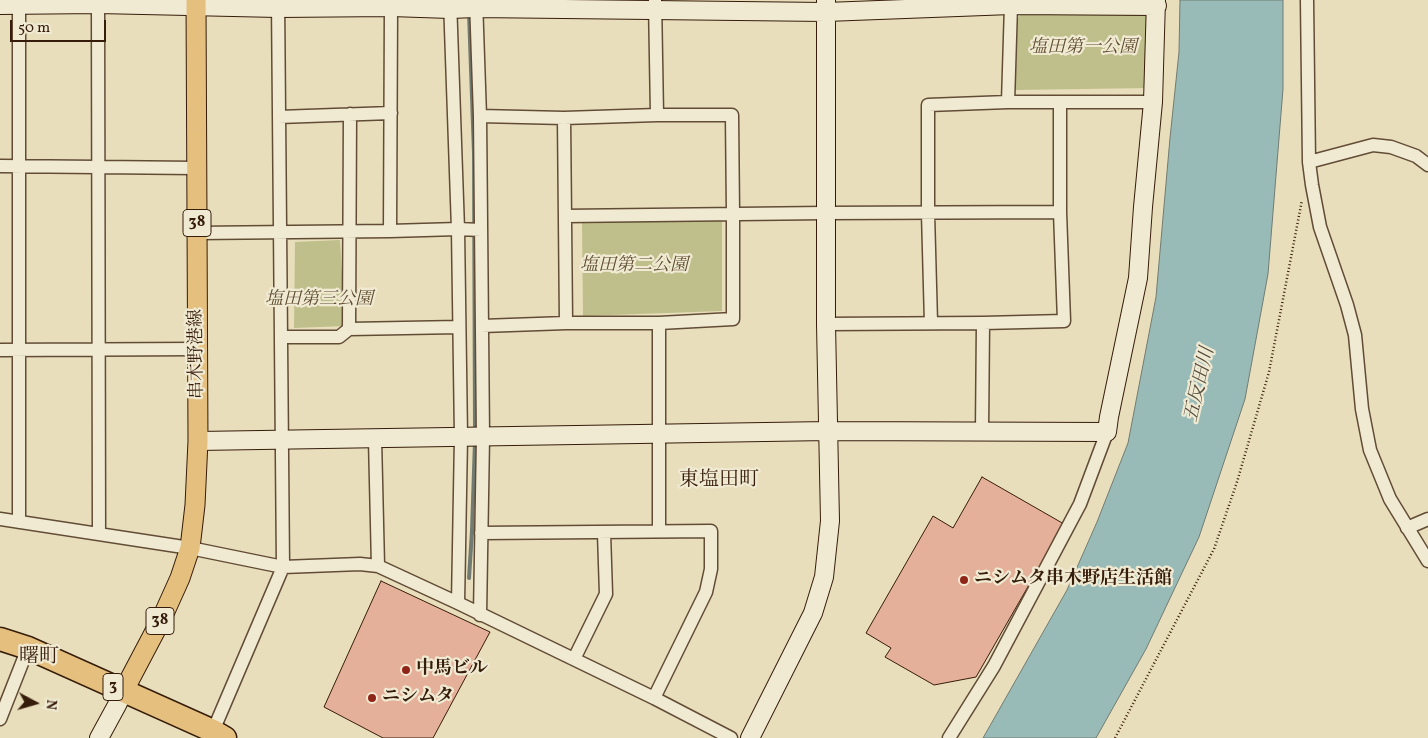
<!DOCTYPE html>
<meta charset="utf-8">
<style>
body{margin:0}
#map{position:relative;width:1428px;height:738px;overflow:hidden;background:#e8debb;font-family:Vollkorn,serif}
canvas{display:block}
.north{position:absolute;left:10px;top:678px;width:50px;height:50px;-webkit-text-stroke:4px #f0ead3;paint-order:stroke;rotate:96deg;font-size:14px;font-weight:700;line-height:20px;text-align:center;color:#361c0a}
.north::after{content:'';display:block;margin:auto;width:18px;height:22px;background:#361c0a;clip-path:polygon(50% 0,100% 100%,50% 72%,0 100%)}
.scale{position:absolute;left:10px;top:20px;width:96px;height:22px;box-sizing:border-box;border:2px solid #361c0a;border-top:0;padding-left:6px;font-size:15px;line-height:18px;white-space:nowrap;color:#361c0a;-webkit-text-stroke:4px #f0ead3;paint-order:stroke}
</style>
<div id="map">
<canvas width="1428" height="738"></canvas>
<div class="north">N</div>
<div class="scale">50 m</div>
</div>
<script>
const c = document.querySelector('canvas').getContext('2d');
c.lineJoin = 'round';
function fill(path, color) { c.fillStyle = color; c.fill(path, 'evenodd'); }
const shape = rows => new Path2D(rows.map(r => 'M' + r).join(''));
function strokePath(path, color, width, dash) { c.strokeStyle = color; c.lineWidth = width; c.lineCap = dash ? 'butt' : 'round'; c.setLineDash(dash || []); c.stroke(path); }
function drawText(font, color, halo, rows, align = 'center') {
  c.font = font + ' Vollkorn,"Noto Serif JP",serif'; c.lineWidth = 4.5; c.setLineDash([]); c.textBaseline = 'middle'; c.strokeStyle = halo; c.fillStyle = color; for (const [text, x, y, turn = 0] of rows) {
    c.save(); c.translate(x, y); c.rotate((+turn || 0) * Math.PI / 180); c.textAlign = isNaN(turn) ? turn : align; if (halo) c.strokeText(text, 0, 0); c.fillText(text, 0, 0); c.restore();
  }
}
fill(shape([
 [1023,9,1152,10,1150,88,1014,90,1016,22],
 [722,219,722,311,583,316,582,220],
 [340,240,345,326,294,328,295,242]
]), '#bebf8b');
const water = shape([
 [1180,0,1283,0,1283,89,1268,274,1245,399,1199,537,1146,649,1096,738,983,738,1067,590,1097,522,1128,443,1156,297,1170,138,1179,52,1180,0]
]);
fill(water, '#99bbb8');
strokePath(water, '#717b72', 1);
strokePath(shape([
 [469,13,474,153,475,431],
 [469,578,472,531,475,441]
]), '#717b72', 4);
const building = shape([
 [982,477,1064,524,976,677,934,685,885,657,891,648,866,633,933,516,953,528,982,477],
 [381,581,490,632,433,738,383,738,324,707,381,581]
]);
fill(building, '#e5b099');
strokePath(building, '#361c0a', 1);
const street = shape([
 [98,0,99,534],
 [450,0,458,229,461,437,458,603],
 [476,0,480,116,483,437,480,615],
 [655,0,657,115],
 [1307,0,1309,162,1312,185,1320,227,1347,305,1355,335,1362,409,1370,450,1390,499,1428,561],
 [1008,102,1011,5],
 [480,116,564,118,657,115,732,115,733,214,733,319,659,323,566,323,482,326],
 [279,117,391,113],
 [564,118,566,323],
 [1309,162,1373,145,1391,147,1416,156,1428,165],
 [0,166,196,168],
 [565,216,825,213,1060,212],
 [390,231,391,7],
 [197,233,390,231,458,229,481,230],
 [931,323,928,213,928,105,1008,102,1153,102],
 [826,324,983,323,1064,321,1060,212,1060,102],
 [349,329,350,114],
 [281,337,339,337,349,329,459,327],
 [0,350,198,349],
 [982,432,983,323],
 [375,439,378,566],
 [0,519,190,548,283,567,360,564,378,566,458,603,654,698,731,738],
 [19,522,19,0],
 [1407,528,1428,519],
 [659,531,659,323],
 [481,533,711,531,711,569,706,592,654,698],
 [574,659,606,594,604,533],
 [0,719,28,648],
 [213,731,283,567,278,0],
 [949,738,994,666,1080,504,1107,432]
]);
const secondary = shape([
 [0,5,98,4,278,8,391,7,450,9,476,8,826,12,1011,5,1157,6],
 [198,441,828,431,1107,432,1109,417,1138,278,1143,207,1153,102,1156,0],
 [99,738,117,705,123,692],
 [750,738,813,613,824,577,830,521,826,324,826,0]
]);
const primary = shape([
 [123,692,162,618,180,578,190,548,195,505,198,441,196,0]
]);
const highway = shape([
 [0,639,28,648,213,731,225,738]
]);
strokePath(street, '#624c36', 15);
strokePath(secondary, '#361c0a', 20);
strokePath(primary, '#361c0a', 21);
strokePath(highway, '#361c0a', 25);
strokePath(shape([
 [1115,738,1214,549,1237,482,1269,372,1302,200]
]), '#361c0a', 2.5, [1, 2.5]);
strokePath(street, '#f0ead3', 12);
strokePath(secondary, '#f0ead3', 18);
strokePath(primary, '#e4bf7e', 19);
strokePath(highway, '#e4bf7e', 22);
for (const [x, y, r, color] of [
 [964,580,5,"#8f2418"],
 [406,670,5,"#8f2418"],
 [372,698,5,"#8f2418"]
]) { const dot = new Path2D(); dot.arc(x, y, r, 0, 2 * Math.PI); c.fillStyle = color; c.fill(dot); strokePath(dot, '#f0ead3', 2); }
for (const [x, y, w] of [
 [197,223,28],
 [160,621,28],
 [113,687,20]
]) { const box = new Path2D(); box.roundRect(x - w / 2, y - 13.5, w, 27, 4); c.fillStyle = '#f0ead3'; c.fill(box); strokePath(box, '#361c0a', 1); }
drawText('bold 16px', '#361c0a', null, [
 ["38",197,223],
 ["38",160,621],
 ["3",113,687]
]);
drawText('italic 18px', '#5f4d31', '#f0ead3', [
 ["塩田第一公園",1083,49],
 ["塩田第二公園",634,267],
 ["塩田第三公園",319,301]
]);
drawText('18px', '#361c0a', '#f0ead3', [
 ["串木野港線",198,354,-91]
]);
drawText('bold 18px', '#361c0a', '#f0ead3', [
 ["ニシムタ串木野店生活館",974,580],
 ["中馬ビル",416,670],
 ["ニシムタ",382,698]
], 'left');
drawText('italic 19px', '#544c3e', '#f0ead3', [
 ["五反田川",1201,385,-77]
]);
drawText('20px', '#361c0a', '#f0ead3', [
 ["東塩田町",719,481],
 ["曙町",39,658]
]);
</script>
